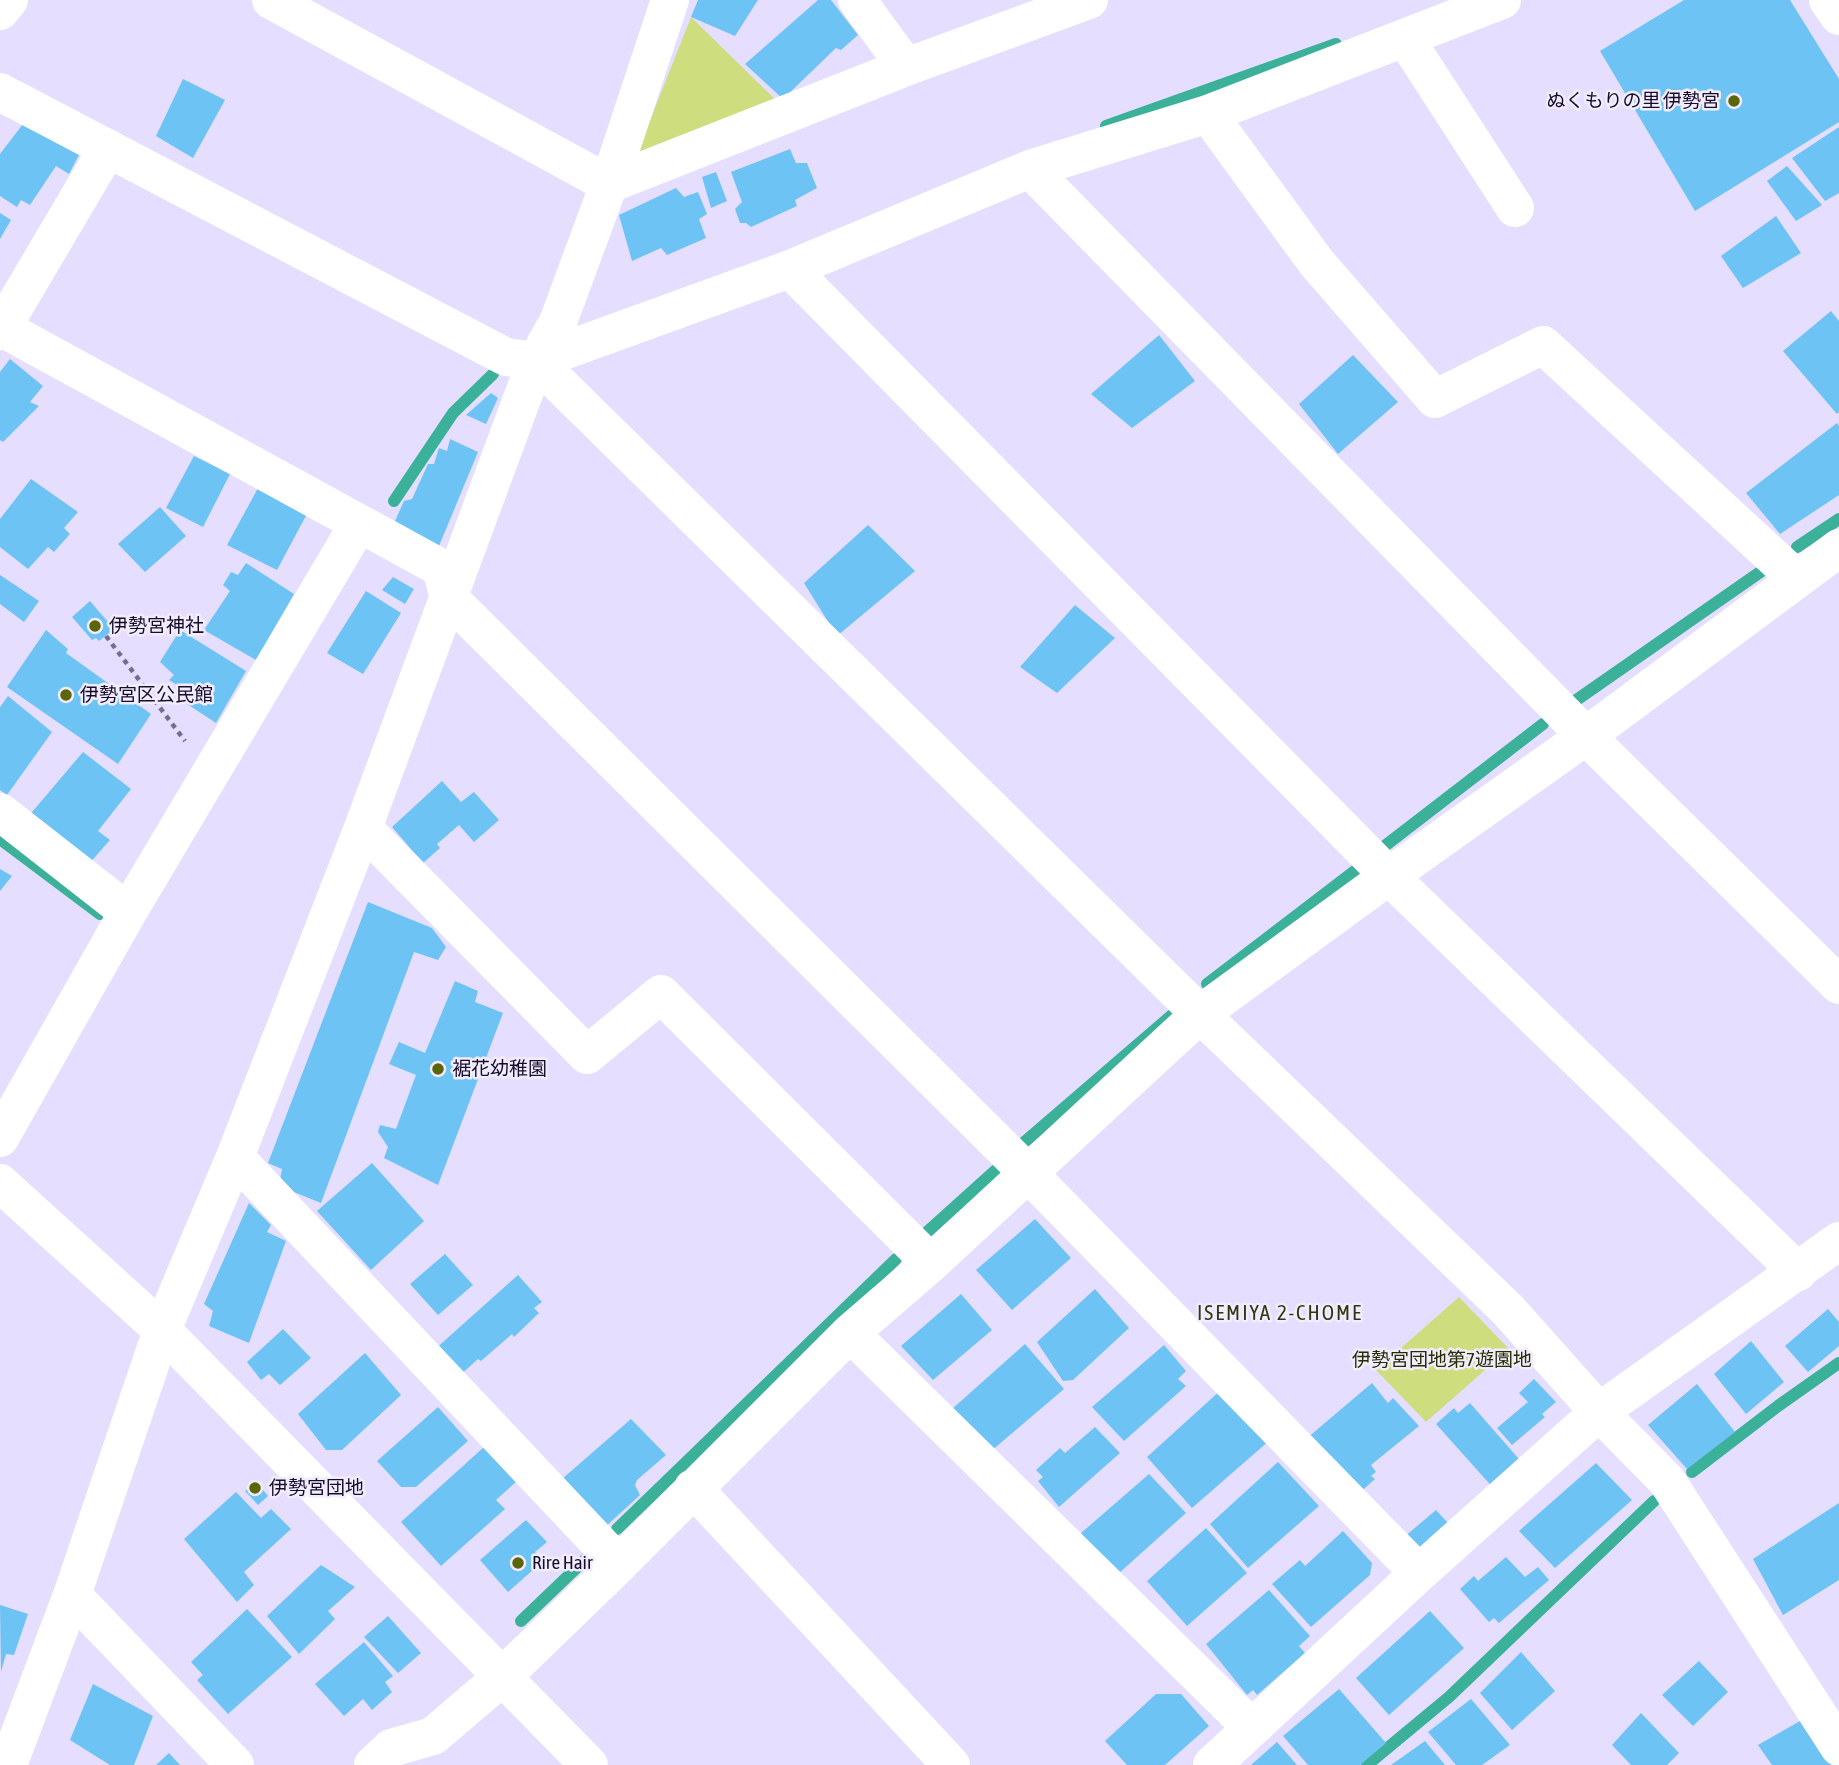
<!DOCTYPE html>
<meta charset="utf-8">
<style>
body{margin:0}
canvas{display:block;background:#e5defe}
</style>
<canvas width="1839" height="1765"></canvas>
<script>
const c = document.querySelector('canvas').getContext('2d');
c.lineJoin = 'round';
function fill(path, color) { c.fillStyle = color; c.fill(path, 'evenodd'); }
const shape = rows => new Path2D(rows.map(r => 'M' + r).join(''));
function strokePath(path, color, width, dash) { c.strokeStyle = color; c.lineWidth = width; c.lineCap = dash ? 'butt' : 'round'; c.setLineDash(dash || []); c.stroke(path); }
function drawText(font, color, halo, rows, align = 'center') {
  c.font = font + ' "Asap Condensed","Noto Sans JP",sans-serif'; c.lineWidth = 5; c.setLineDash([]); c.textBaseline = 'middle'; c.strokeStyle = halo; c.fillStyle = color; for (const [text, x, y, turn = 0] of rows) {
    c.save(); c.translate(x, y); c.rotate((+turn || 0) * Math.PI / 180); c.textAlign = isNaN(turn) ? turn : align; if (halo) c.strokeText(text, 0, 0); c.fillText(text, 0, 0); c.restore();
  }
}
fill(shape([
 [691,17,780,104,634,161],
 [1459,1297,1509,1349,1426,1422,1376,1370]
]), '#cede7f');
strokePath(shape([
 [1106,126,1336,44],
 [394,501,453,413,493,374],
 [1797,547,1839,519],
 [1575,701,1766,568],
 [0,839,100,914],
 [1386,845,1543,724],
 [1207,984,1356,870],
 [1021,1145,1172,1015],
 [926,1233,996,1170],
 [1692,1472,1778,1406,1839,1363],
 [617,1529,896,1259],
 [521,1621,590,1555],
 [1367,1765,1449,1697,1654,1501]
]), '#3bb19a', 12);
fill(shape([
 [698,0,758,0,735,36,691,17],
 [818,0,831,0,858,35,841,50,836,48,783,99,745,64],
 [1684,0,1790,0,1839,79,1839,122,1695,211,1600,51],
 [183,79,225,100,193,158,156,136],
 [23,124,79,155,69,174,56,166,30,205,21,200,17,207,0,196,0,154],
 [1839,127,1839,193,1825,201,1792,158],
 [790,149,796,163,807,163,817,188,795,200,797,206,751,227,746,223,740,223,735,209,742,202,731,172],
 [1787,166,1822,205,1796,221,1767,181],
 [716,172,727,201,711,208,702,177],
 [676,188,684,197,698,192,707,214,699,219,706,238,667,255,661,248,632,261,619,215],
 [0,213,11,220,0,239],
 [1776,216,1801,253,1743,288,1721,256],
 [1831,311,1839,321,1839,412,1837,414,1783,351],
 [1159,335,1195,381,1132,428,1091,394],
 [1353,355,1398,402,1338,454,1299,404],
 [10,359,43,386,30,402,39,406,3,442,0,440,0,372],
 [491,393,498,398,486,424,466,415],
 [1837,423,1839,426,1839,495,1780,534,1746,493],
 [450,439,478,452,439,546,395,521,404,501,412,499,428,464,434,464,439,448,447,451],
 [194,456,230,474,203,527,166,508],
 [31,479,78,512,64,528,70,534,54,552,48,547,28,569,0,547,0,519],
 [258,488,308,512,277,570,227,545],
 [160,507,186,536,145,572,118,544],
 [868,525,915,571,837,636,804,583],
 [246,563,294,594,256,660,204,630,230,591,223,585,231,572,238,575],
 [0,575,39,601,24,622,0,604],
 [393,577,414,589,405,604,382,590],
 [366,591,401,613,363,674,327,653],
 [90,601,114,629,99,641,96,638,92,640,72,617],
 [1075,605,1115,638,1057,693,1020,667],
 [46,630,68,649,66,653,151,714,118,764,7,687],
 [180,630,246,671,216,723,184,702,192,694,169,680,174,675,160,662],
 [8,696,52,732,7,795,0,790,0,707],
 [83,752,131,789,98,831,110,840,88,865,27,818],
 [442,781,461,802,474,792,499,820,474,842,459,825,437,844,440,848,423,863,392,827],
 [0,869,12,876,0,891],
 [368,902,432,928,446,947,438,960,414,952,321,1203,289,1190,280,1180,282,1169,268,1163],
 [455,981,478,991,475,1002,503,1013,438,1185,384,1158,388,1147,378,1132,380,1125,396,1129,416,1075,389,1064,399,1042,425,1053],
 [372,1163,424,1221,371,1270,317,1211],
 [249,1203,271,1225,267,1232,286,1241,249,1343,209,1326,213,1311,204,1304],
 [1035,1219,1071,1258,1012,1310,976,1270],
 [445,1254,473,1285,438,1315,410,1284],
 [518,1275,542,1302,534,1308,539,1313,514,1337,512,1334,481,1361,478,1359,457,1378,433,1351],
 [1095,1289,1129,1328,1073,1380,1063,1381,1037,1342],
 [961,1294,992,1330,933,1380,901,1346],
 [1828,1309,1839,1322,1839,1346,1808,1372,1785,1346],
 [283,1329,311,1358,280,1385,269,1374,261,1380,247,1362],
 [1751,1341,1784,1382,1746,1414,1714,1374],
 [1025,1344,1064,1389,990,1452,952,1409],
 [1164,1345,1186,1371,1178,1379,1186,1386,1124,1441,1092,1407],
 [365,1353,401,1395,342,1450,326,1450,298,1414],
 [1534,1379,1556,1402,1542,1414,1545,1417,1512,1445,1497,1428,1528,1402,1519,1393],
 [1372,1383,1388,1403,1393,1398,1419,1426,1371,1465,1376,1472,1371,1476,1375,1479,1357,1495,1306,1439],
 [1697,1384,1735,1432,1687,1469,1648,1425],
 [1222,1389,1270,1440,1192,1508,1147,1457],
 [1470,1403,1525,1466,1496,1491,1436,1424,1454,1408,1458,1413],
 [438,1407,468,1441,416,1487,401,1487,377,1461],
 [631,1419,666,1455,637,1480,635,1485,640,1495,604,1528,562,1479],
 [1095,1427,1120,1453,1059,1507,1038,1481,1043,1477,1036,1470,1060,1448,1065,1453],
 [484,1447,517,1481,496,1500,505,1509,441,1566,401,1522],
 [1278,1462,1319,1506,1248,1568,1210,1524],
 [1596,1463,1632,1500,1555,1568,1519,1531],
 [1149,1474,1186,1513,1118,1574,1080,1534],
 [256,1481,268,1496,258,1505,245,1491],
 [236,1492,261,1518,271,1509,291,1529,244,1572,254,1585,237,1602,184,1539],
 [1839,1503,1839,1580,1783,1615,1753,1559],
 [1436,1510,1458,1534,1426,1563,1403,1538],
 [526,1520,547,1542,535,1552,543,1561,508,1592,480,1560],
 [1206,1528,1247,1573,1187,1626,1147,1581],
 [1343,1531,1372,1563,1370,1575,1311,1627,1272,1584,1300,1560,1305,1566],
 [1506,1557,1525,1577,1538,1567,1549,1580,1499,1623,1494,1618,1489,1622,1460,1589,1474,1576,1478,1581],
 [321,1565,355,1587,328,1611,335,1619,299,1654,267,1616],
 [1269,1590,1310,1636,1299,1646,1305,1653,1257,1695,1253,1690,1247,1695,1206,1644],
 [0,1605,28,1614,14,1655,6,1654,1,1672],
 [247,1609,292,1657,228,1714,197,1680,203,1675,191,1662],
 [1430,1611,1464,1648,1389,1715,1356,1678],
 [388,1616,421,1653,398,1673,364,1637],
 [364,1642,393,1676,385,1682,392,1692,372,1710,363,1699,344,1716,315,1684],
 [1521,1652,1555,1691,1512,1730,1480,1693],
 [1699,1661,1728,1692,1693,1726,1662,1695],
 [93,1684,153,1716,134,1765,110,1765,70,1740],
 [1339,1689,1386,1743,1360,1765,1308,1765,1283,1736],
 [1156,1694,1181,1694,1209,1726,1165,1765,1127,1765,1105,1741],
 [1471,1699,1510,1745,1482,1765,1456,1765,1428,1732],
 [1641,1713,1679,1753,1667,1765,1631,1765,1612,1745],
 [1807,1717,1835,1762,1831,1765,1772,1765,1758,1745],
 [1425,1741,1445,1765,1391,1765],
 [1277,1742,1297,1765,1251,1765],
 [169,1753,180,1765,156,1765]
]), '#6ec3f5');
strokePath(shape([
 [106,636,185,741]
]), '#756d8b', 4.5, [5, 5]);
strokePath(shape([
 [271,0,609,184],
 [857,0,906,67],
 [1828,0,1839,16],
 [0,11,9,0],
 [1405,38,1515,208],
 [0,92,506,357,536,361,790,269,1030,169,1208,114,1502,0],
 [1208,114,1316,262,1435,399,1543,345,1797,579],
 [1030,169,1586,736,1839,985],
 [609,184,906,67,1089,0],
 [790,269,1389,876,1798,1272],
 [2,328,441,568,449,598,1029,1174,1419,1573],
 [0,331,108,148],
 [536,361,1200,1014,1508,1310,1599,1412,1667,1481,1839,1747],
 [0,812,128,912],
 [363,828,587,1055,661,994,931,1263],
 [0,1138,128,912,358,525],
 [235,1157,619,1564],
 [0,1183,162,1330,589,1765],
 [850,1333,1251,1727],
 [693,1488,951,1765],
 [72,1595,235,1765],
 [8,1765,72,1595,162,1330,235,1157,363,828,536,361,558,322,609,184,670,0],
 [373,1765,391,1748,433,1736,501,1678,619,1564,850,1333,931,1263,1200,1014,1389,876,1586,736,1839,548],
 [1212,1765,1419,1573,1599,1412,1839,1241]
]), '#fff', 38);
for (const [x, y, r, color] of [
 [1734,101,7,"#5c6609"],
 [95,626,7,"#5c6609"],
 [66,695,7,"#5c6609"],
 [438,1069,7,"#5c6609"],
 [255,1488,7,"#5c6609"],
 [518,1563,7,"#5c6609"]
]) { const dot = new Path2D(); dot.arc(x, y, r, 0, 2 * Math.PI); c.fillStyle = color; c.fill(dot); strokePath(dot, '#f1edfe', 2.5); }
drawText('19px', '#160d29', '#f1edfe', [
 ["ぬくもりの里 伊勢宮",1720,101,"right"],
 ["伊勢宮神社",109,626],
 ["伊勢宮区公民館",80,695],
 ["裾花幼稚園",452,1069],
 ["伊勢宮団地",269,1488],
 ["Rire Hair",532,1563]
], 'left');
drawText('19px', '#272d00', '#f1edfe', [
 ["伊勢宮団地第7遊園地",1442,1360]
]);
c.letterSpacing = '2px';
drawText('21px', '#31370f', '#f1edfe', [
 ["ISEMIYA 2-CHOME",1280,1313]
]);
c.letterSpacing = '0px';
</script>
